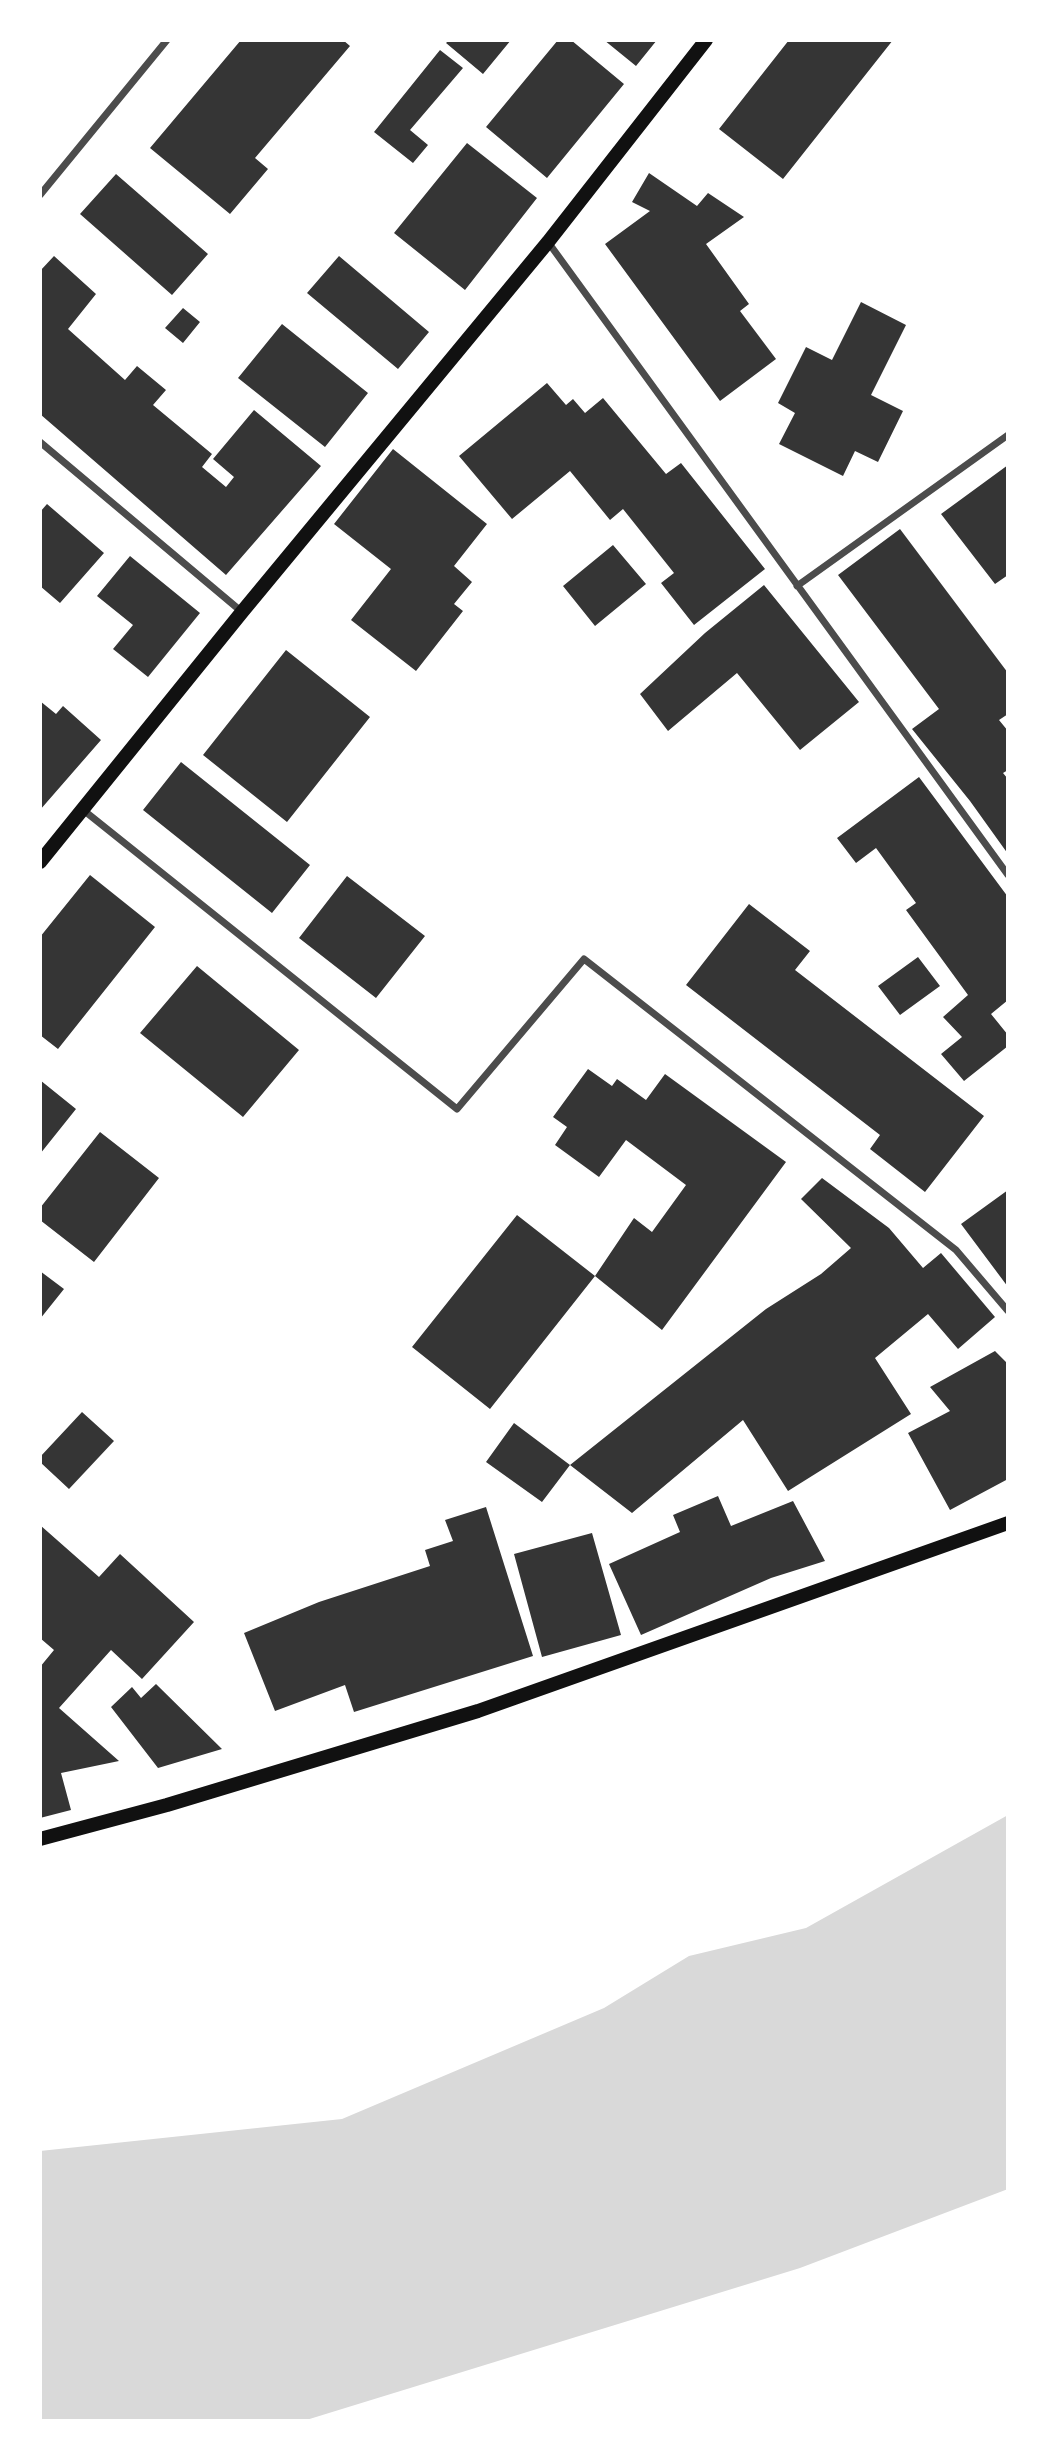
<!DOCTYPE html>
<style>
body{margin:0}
#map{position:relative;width:1048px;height:2461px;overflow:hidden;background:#fff;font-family:"Source Sans 3",sans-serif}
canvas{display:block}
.frame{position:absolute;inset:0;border:42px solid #fff;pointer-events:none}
</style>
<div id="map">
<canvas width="1048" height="2461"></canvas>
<div class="frame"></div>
</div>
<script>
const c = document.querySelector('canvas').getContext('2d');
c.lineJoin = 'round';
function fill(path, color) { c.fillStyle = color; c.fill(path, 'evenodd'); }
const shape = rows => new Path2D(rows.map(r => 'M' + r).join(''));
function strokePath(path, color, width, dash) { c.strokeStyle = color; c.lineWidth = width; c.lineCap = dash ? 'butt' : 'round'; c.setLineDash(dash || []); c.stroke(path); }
fill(shape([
 [1008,1815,1008,2189,800,2268,303,2421,40,2421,40,2151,342,2119,604,2008,689,1956,806,1928]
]), '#d9d9d9');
fill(shape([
 [241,40,343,40,350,46,255,158,268,169,230,214,150,148],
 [449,40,511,40,483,74,446,43],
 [558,40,571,40,624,84,547,178,486,127],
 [604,40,657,40,636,66],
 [789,40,893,40,783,179,719,129],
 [440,50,463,68,410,130,428,145,413,163,374,132],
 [467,143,537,198,465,290,394,233],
 [649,173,697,206,708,193,744,217,706,244,749,304,740,311,776,359,720,401,605,244,650,211,632,202],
 [116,174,208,254,172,295,80,214],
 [54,256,96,294,68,329,125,380,137,366,166,390,153,405,212,454,202,467,226,487,234,477,213,459,254,410,321,466,226,575,40,414,40,271],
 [339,256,429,332,398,369,307,293],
 [861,302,906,325,871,395,903,411,878,462,855,451,843,476,779,444,795,413,778,403,806,347,832,360],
 [183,308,200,322,183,343,165,328],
 [282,324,368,393,325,447,238,378],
 [547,383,566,405,573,399,585,413,603,398,666,474,681,463,765,569,694,625,661,583,674,573,623,509,610,520,570,471,512,519,459,456],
 [393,449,487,524,454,566,472,582,454,604,463,611,416,671,351,620,391,569,334,524],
 [1008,465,1008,575,995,584,941,514],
 [47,504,104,553,60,603,40,586,40,512],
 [900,529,1008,673,1008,714,999,720,1008,731,1008,770,1003,773,1008,779,1008,854,970,801,912,729,939,709,838,575],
 [613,545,646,584,595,626,563,586],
 [130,556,200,613,148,677,113,649,133,625,97,596],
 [764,585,859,702,800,750,737,673,668,731,640,694,705,633],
 [286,650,370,717,287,822,203,755],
 [40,701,56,714,63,706,101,740,40,810],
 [181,762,310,865,272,913,143,810],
 [919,777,1008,897,1008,1000,991,1014,1008,1035,1008,1046,964,1081,941,1054,962,1037,943,1017,968,995,906,910,916,903,876,848,856,863,837,838],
 [90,875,155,927,58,1049,40,1035,40,937],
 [347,876,425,936,376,998,299,938],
 [749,904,810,951,795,970,984,1116,925,1192,870,1149,880,1135,686,985],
 [918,957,940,986,900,1015,878,986],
 [197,966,299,1050,243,1117,140,1033],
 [588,1069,612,1086,617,1079,646,1100,665,1074,786,1162,662,1330,595,1276,490,1409,412,1347,517,1215,595,1276,634,1218,652,1232,686,1185,626,1140,599,1177,555,1145,567,1127,553,1117],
 [40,1080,76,1109,40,1154],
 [100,1132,159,1178,94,1262,40,1220,40,1208],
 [822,1178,889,1228,923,1268,941,1253,995,1317,958,1349,928,1314,875,1358,911,1414,788,1491,743,1420,632,1513,570,1465,766,1309,821,1274,851,1248,801,1199],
 [1008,1190,1008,1287,961,1224],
 [40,1271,64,1289,40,1319],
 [995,1351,1008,1364,1008,1479,950,1510,908,1433,950,1411,930,1387],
 [82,1412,114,1441,69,1489,40,1462,40,1457],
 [514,1423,570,1465,542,1502,486,1462],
 [718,1496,731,1526,793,1501,825,1561,771,1578,641,1635,609,1564,680,1532,673,1515],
 [486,1507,533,1656,354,1712,345,1685,275,1711,244,1633,319,1602,430,1566,425,1550,453,1541,445,1520],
 [40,1525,99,1577,120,1554,194,1622,142,1679,111,1650,59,1708,119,1761,61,1773,71,1810,40,1818,40,1667,54,1650,40,1638],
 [592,1533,621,1635,542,1657,514,1554],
 [156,1684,222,1749,158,1768,111,1707,132,1687,141,1698]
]), '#353535');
strokePath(shape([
 [40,195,167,40],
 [548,242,1008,875],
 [40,442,242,612],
 [797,586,1008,435],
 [82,809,457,1109,584,959,956,1250,1008,1311]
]), '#4c4c4c', 7);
strokePath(shape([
 [40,862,242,612,548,242,706,40],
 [40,1839,167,1805,478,1711,1008,1523]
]), '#111', 14);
</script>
